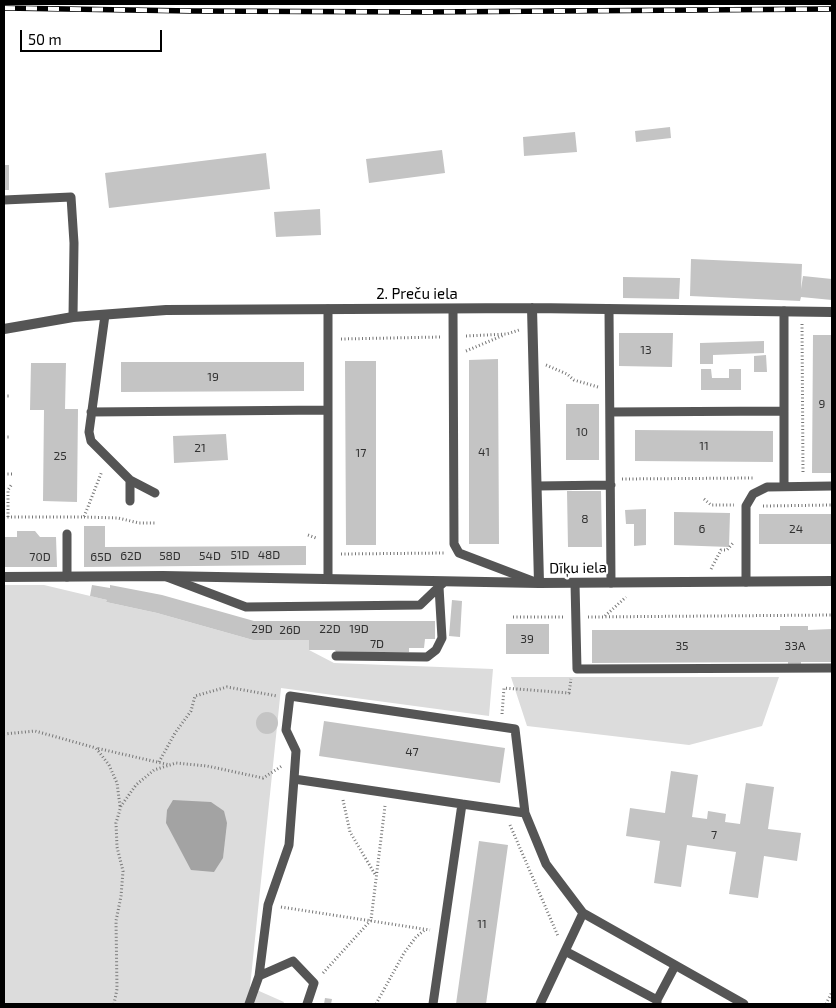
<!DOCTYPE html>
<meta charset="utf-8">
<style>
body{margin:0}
#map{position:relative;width:836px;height:1008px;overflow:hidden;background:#fff;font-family:"Exo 2",sans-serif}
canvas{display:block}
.frame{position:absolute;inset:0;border:5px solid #000;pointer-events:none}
.scale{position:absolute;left:20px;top:30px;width:142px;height:22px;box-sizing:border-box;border:2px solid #000;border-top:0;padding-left:6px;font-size:15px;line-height:18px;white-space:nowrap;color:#000;-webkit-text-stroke:4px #fff;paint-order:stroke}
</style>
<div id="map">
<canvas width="836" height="1008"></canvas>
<div class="frame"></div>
<div class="scale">50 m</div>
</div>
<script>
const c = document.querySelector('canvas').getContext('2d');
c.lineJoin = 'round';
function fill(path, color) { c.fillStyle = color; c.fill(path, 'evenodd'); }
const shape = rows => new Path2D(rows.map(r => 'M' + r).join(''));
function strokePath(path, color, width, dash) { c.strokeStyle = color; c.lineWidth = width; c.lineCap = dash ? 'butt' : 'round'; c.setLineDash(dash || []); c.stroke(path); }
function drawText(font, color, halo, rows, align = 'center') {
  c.font = font + ' "Exo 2",sans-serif'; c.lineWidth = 4.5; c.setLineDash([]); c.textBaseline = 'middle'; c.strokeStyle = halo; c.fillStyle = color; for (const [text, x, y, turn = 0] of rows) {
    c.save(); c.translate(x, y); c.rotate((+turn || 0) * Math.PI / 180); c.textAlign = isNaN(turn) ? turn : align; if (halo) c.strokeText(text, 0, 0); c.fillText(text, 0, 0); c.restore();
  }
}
fill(shape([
 [4,585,44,585,107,600,106,602,157,613,253,640,309,640,309,650,334,663,493,669,489,716,281,688,250,987,284,1002,283,1004,4,1004],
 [511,677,779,677,762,726,689,745,527,726]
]), '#dcdcdc');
fill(shape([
 [173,800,211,802,224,811,227,823,223,858,214,872,191,870,166,823,167,810]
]), '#a3a3a3');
fill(shape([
 [670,127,671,138,636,142,635,131],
 [575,132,577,152,524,156,523,137],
 [442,150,445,173,369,183,366,159],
 [266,153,270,189,109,208,105,173],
 [4,165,9,165,9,190,4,190],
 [320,209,321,235,276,237,274,212],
 [691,259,802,264,801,289,803,276,832,279,832,300,801,297,800,301,690,296],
 [623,277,680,278,679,299,623,298],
 [619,333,673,333,672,367,619,366],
 [813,335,832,335,832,473,812,473],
 [764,341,764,353,713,355,713,364,700,364,700,343],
 [766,355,767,372,754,372,754,356],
 [498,359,499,544,469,544,469,360],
 [345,361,376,361,376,545,346,545],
 [121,362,304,362,304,391,121,392],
 [31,363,66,363,65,409,78,409,77,502,43,501,44,410,30,410],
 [701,369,711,369,712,378,729,378,729,369,741,369,741,390,701,390],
 [566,404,599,404,599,460,566,460],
 [635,430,773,431,773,462,635,461],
 [226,434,228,460,174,463,173,436],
 [567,491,601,491,602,547,568,547],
 [646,509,646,545,634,546,634,524,626,524,625,510],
 [674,512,730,513,729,547,674,545],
 [759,514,832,514,832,544,759,544],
 [84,526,105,526,105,547,306,546,306,565,84,567],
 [17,531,35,531,40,537,56,537,57,567,4,567,4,537,17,537],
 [92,585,110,588,110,585,162,595,254,621,435,621,435,639,425,639,424,648,409,648,409,652,336,652,335,650,309,650,309,640,253,640,157,613,106,602,107,600,90,596],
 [452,600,462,601,460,637,449,636],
 [506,624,549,624,549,654,506,654],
 [780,626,808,626,808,630,832,629,832,662,801,662,801,664,788,665,788,662,592,663,592,630,780,630],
 '256 723a11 11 0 1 1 22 0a11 11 0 1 1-22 0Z',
 [324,721,505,748,500,783,319,756],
 [671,771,698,775,692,817,707,819,708,811,726,814,725,822,740,824,746,783,774,787,768,829,801,833,797,861,764,856,758,898,729,894,736,852,687,845,681,887,654,883,660,841,626,836,630,808,665,813],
 [479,841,508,845,486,1004,456,1004],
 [325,998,332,999,331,1004,324,1004]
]), '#c4c4c4');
strokePath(shape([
 [802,324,803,473],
 [466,336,507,334,519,330],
 [341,339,440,337],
 [466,351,504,335],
 [546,365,567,374,574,380,598,387],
 [4,396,9,396],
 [4,437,11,437],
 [4,474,12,474],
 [622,479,753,478],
 [704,499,711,505,734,505],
 [763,506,832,505],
 [4,517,84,517,102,471],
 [8,517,8,490,12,484],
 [84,517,118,518,139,523,155,523],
 [308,535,316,538],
 [341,554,445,553],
 [711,569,721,550,727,550,733,543],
 [605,616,626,597],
 [513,617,564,617],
 [588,617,832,615],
 [502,714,504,688,569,693,571,679],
 [4,734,35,731,96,748],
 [159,762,175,733,191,711,195,696,227,687,277,696],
 [343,800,350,832,376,876],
 [120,806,117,783,109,765,96,748,170,765],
 [510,825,558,936],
 [281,907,430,930],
 [323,973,371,920,385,806],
 [114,1004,117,989,116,921,121,896,123,871,117,847,116,823,121,806,136,785,154,770,176,763,207,766,263,778,282,766],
 [376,1004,404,953,416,937,426,929],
 [826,1004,832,992]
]), '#777', 3, [1, 2.5]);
strokePath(shape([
 [4,200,71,197,74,243,73,317],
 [453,309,454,544,459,553,535,582],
 [609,309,611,583],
 [784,311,784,486],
 [105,315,89,432,91,441,130,480,130,501],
 [91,412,328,410],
 [611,412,784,411],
 [130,480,155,493],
 [537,486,611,485],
 [67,534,67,577],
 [167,577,246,607,420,605,444,582],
 [328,579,328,309],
 [746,582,746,506,753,494,767,487,832,486],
 [575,583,577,669,832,668],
 [336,656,427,657,436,650,442,638,439,587],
 [462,804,294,779,296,751,286,730,290,696,515,729,525,813],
 [565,951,657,1000],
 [259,976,293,961,314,983,307,1004],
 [249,1004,259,976,268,905,289,845,294,779],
 [433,1004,462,804,525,813,546,864,583,913,744,1004],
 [540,1004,583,913],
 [657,1004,657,1000,675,966]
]), '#555', 9);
strokePath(shape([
 [532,308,539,583],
 [4,329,73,317,166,310,532,308,832,312],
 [4,577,163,576,539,583,832,581]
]), '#555', 10);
const rail = shape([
 [4,8,192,11,425,12,832,9]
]);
strokePath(rail, '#000', 5.5);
strokePath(rail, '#fff', 4, [11]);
drawText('12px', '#313131', null, [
 ["13",646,350],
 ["19",213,377],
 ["9",822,404],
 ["10",582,432],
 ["11",704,446],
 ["21",200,448],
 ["41",484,452],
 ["17",361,453],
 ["25",60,456],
 ["8",585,519],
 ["6",702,529],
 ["24",796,529],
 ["51D",240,555],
 ["48D",269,555],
 ["62D",131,556],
 ["58D",170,556],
 ["54D",210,556],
 ["70D",40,557],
 ["65D",101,557],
 ["29D",262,629],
 ["22D",330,629],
 ["19D",359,629],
 ["26D",290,630],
 ["39",527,639],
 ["7D",377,644],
 ["35",682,646],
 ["33A",795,646],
 ["47",412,752],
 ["7",714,835],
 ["11",482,924]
]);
drawText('15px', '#000', '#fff', [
 ["2. Preču iela",417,294],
 ["Dīķu iela",578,568,-1]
]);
</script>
